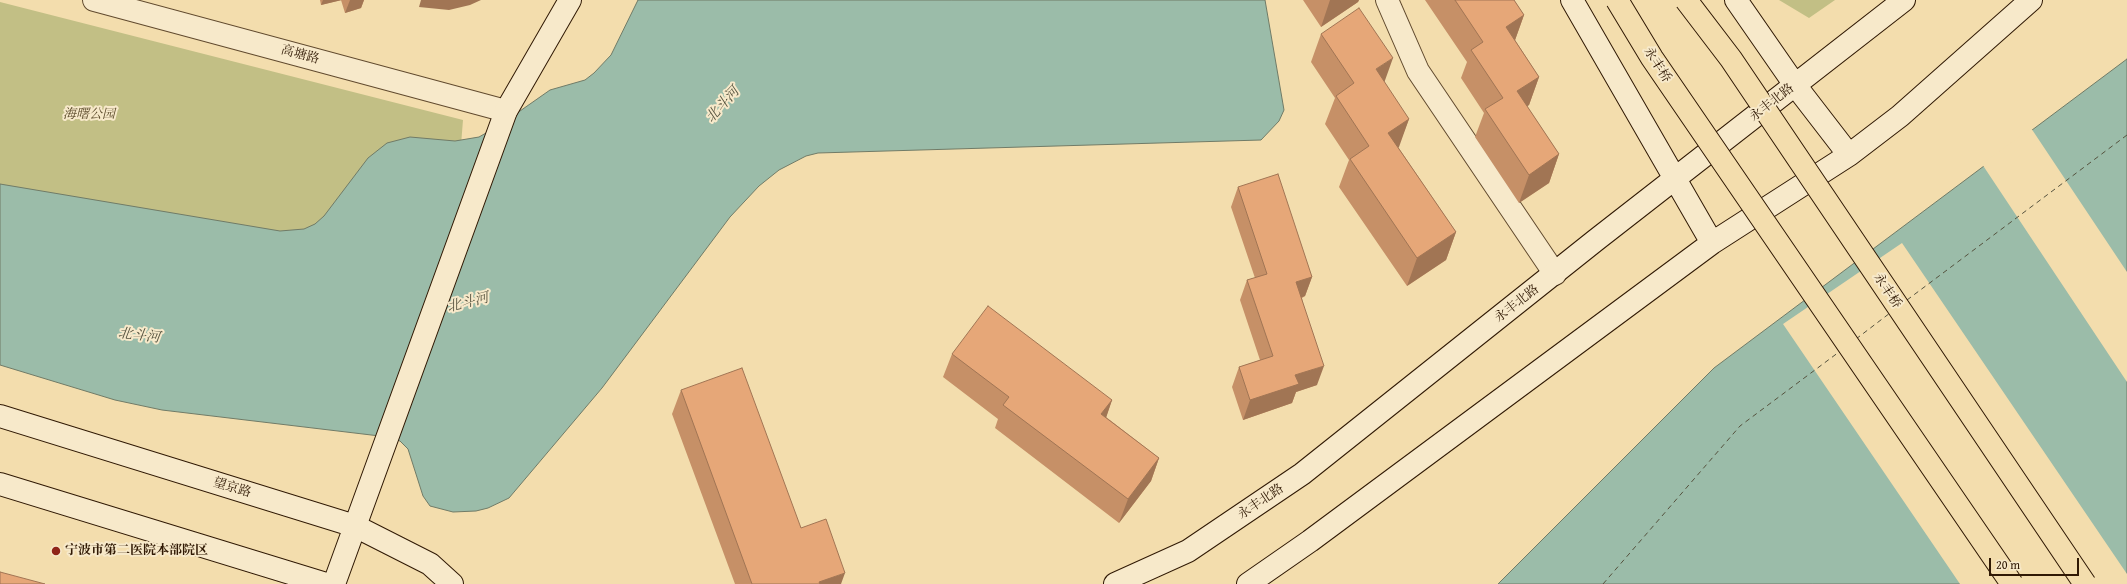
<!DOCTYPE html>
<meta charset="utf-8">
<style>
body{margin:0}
#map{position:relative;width:2127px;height:584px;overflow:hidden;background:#f3ddad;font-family:"Gentium Book Plus",serif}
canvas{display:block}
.scale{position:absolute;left:1989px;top:558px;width:90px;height:18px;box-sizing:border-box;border:2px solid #301904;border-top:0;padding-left:5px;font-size:12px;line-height:14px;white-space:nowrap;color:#301904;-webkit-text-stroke:3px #f7e9ca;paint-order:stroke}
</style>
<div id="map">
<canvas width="2127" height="584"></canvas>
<div class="scale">20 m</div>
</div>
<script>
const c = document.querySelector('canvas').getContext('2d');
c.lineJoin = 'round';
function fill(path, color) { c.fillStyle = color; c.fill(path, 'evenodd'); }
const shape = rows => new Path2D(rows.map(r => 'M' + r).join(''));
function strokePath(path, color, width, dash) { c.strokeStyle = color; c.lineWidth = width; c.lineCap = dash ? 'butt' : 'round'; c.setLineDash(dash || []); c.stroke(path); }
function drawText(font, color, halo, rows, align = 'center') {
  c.font = font + ' "Gentium Book Plus","Noto Serif SC",serif'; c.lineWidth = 4; c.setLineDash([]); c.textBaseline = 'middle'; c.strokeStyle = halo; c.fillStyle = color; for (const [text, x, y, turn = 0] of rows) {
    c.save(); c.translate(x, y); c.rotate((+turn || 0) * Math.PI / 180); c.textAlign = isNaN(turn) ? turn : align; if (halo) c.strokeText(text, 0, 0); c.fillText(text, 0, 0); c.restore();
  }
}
fill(shape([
 [1779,0,1835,0,1809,18],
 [0,2,463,120,461,145,306,240,0,189]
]), '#c2bf85');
const water = shape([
 [638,0,1265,0,1284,110,1279,121,1261,140,818,153,806,156,779,170,759,186,730,217,602,388,509,498,488,508,476,511,453,512,430,506,423,496,408,449,400,441,388,437,162,410,115,400,0,365,0,184,280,231,304,229,315,224,324,216,368,158,387,143,410,137,455,141,479,137,500,125,550,90,585,80,594,73,611,55,638,0],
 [2127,59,2127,584,1498,584,1714,368,2127,59]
]);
fill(water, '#9bbca9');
strokePath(water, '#707b67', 1);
fill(shape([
 [2031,128,2127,272,2127,382,1982,164],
 [1902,243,2127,574,2127,584,1960,584,1783,324]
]), '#f3ddad');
strokePath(shape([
 [1907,300,2127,135],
 [1856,339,1890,313],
 [1603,584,1740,426,1839,352]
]), '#55523e', 1, [5, 4]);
const street = shape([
 [94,0,506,111],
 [1387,0,1418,71,1555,274]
]);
const secondary = shape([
 [1572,0,1712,243],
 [1736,0,1795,85,1849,155],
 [0,416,355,526,430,564,452,584],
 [0,484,326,584],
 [334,584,506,111,570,0],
 [1115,584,1188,551,1302,474,1596,240,1904,0],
 [1248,584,1310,541,1712,243,1849,155,1900,116,2031,0]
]);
strokePath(street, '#614a2e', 24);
strokePath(secondary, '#301904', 24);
strokePath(street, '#f7e9ca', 22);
strokePath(secondary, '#f7e9ca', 22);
const primaryBridge = shape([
 [1617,0,1652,58,2012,584],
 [1686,0,1731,59,2085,584]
]);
strokePath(primaryBridge, '#301904', 24, []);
strokePath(primaryBridge, '#f3ddad', 22);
fill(shape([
 [320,0,364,0,361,8,345,13,341,0,321,5],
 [1303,0,1359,0,1358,2,1321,27],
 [1425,0,1514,0,1524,15,1515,40,1539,77,1529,105,1527,106,1559,154,1549,183,1519,203,1475,137,1484,113,1461,78,1467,62],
 [1321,34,1384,82,1409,119,1398,147,1456,232,1446,260,1407,286,1339,187,1349,160,1325,124,1335,98,1311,62],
 [1238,187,1312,277,1305,296,1302,298,1317,385,1296,392,1292,403,1243,420,1232,387,1239,367,1260,360,1240,300,1247,280,1255,278,1231,207],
 [952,354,1112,400,1106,417,1159,458,1151,481,1119,523,995,428,998,419,943,377],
 [681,390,801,528,841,584,735,584,672,414]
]), '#c69067');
fill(shape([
 [323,0,342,0,321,5],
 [350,0,364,0,361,8,345,13],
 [421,0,481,0,470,5,449,10,419,7],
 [1330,0,1359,0,1358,2,1321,27],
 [1524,15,1514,43,1506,27],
 [1393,58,1383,86,1376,69],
 [1539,77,1529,105,1507,120,1517,91],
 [1409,119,1399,147,1378,161,1388,133],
 [1559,154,1549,183,1519,203,1529,175],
 [1456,232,1446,260,1407,286,1417,258],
 [1312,277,1305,296,1289,302,1296,282],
 [1324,366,1317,385,1296,392,1292,403,1243,420,1250,400,1295,375],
 [1112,400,1104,424,1101,414],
 [1159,458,1151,481,1119,523,1128,499],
 [845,573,841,584,819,584,819,582]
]), '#a17554');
const building = shape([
 [1455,0,1514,0,1524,15,1506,27,1539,77,1517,91,1559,154,1529,175,1485,109,1503,98,1471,50,1483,42,1455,0],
 [1359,8,1393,58,1376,69,1409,119,1388,133,1456,232,1417,258,1350,159,1369,146,1336,96,1354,83,1321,34,1359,8],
 [1278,174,1312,277,1296,282,1324,366,1295,375,1299,384,1250,400,1239,367,1273,356,1247,280,1267,274,1238,187,1278,174],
 [988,306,1112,400,1101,414,1159,458,1128,499,1003,405,1009,397,952,354,988,306],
 [742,368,801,528,826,519,845,573,819,582,820,584,752,584,681,390,742,368],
 [0,572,45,584,0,584,0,572]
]);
fill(building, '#e6a778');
strokePath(building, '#a17554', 1);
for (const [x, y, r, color] of [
 [56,551,5,"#8f2418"]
]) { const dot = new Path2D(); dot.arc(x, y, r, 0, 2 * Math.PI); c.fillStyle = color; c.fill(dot); strokePath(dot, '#f7e9ca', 1.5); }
drawText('13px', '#301904', '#f7e9ca', [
 ["高塘路",300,55,15],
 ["永丰桥",1657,65,57],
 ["永丰北路",1772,103,-38],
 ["永丰桥",1887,291,56],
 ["永丰北路",1517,304,-38],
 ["望京路",232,488,17],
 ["永丰北路",1261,502,-34]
]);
drawText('italic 13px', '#5c4b2b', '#f7e9ca', [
 ["海曙公园",89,115]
]);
drawText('bold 13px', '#301904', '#f7e9ca', [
 ["宁波市第二医院本部院区",65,551]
], 'left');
drawText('italic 14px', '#55523e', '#f7e9ca', [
 ["北斗河",723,105,-48],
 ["北斗河",468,303,-14],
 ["北斗河",139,336,7]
]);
</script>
